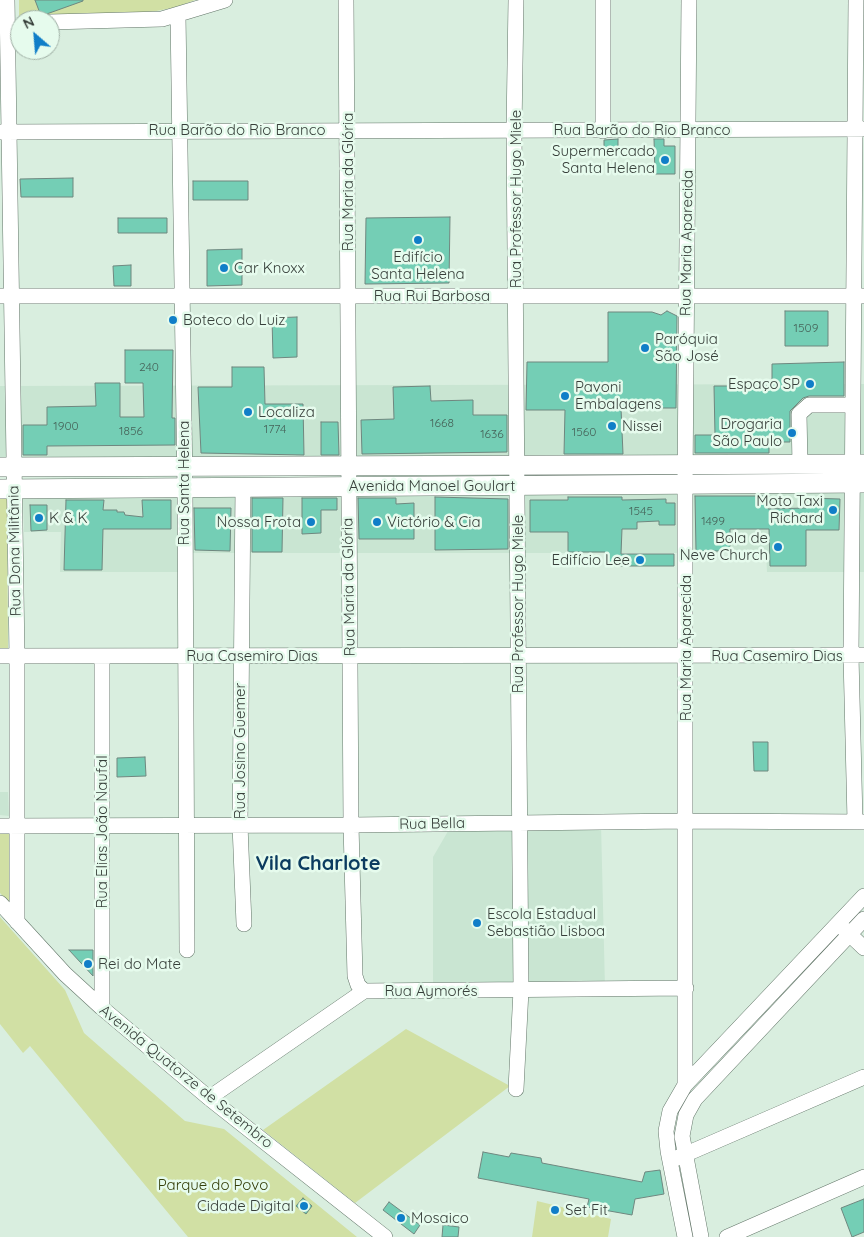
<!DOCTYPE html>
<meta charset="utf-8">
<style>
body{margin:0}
#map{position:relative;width:864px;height:1237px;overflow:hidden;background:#d9eedf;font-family:Quicksand,sans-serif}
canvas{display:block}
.north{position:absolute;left:10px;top:10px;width:50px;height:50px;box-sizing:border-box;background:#e6fbed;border:1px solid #a0b0a5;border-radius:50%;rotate:333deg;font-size:14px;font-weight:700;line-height:20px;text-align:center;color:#373f3a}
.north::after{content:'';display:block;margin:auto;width:18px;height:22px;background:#107ec8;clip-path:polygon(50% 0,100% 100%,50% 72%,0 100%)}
</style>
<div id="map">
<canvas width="864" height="1237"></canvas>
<div class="north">N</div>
</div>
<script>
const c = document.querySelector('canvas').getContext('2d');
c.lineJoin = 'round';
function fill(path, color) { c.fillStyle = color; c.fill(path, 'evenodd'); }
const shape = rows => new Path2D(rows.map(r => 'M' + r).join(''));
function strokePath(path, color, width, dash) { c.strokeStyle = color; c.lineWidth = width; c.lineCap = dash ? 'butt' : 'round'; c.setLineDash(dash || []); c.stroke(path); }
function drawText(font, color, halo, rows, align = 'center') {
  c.font = font + ' Quicksand,sans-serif'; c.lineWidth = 5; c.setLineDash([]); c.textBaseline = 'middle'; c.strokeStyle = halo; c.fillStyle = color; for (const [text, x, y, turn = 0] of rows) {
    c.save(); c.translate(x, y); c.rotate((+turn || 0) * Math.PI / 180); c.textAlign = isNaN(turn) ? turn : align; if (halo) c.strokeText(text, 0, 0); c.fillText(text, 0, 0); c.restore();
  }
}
fill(shape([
 [864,384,864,457,0,457,0,386],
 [864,491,864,572,767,572,766,553,179,553,178,572,60,572,61,532,24,532,23,497],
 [0,792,8,792,9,816,0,815],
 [601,824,605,988,433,988,433,857,451,826]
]), '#c9e5d2');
fill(shape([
 [19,0,195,0,177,7,151,12,19,18],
 [0,497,7,497,8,650,0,650],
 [0,830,9,832,10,835,9,903,0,893],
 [0,917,65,990,84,1033,185,1121,224,1129,357,1237,188,1237,30,1046,23,1053,0,1024],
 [406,1029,510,1086,355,1203,263,1130],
 [537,1201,611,1219,608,1237,532,1237]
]), '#d1e0a4');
const building = shape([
 [35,0,83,0,83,1,41,16,35,0],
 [618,139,618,153,604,153,604,140,618,139],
 [654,139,664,139,664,146,675,146,675,174,655,174,654,139],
 [73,178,73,197,21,197,20,179,73,178],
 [193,181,248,181,248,200,193,200,193,181],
 [450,217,449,283,365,284,366,218,450,217],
 [118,218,167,218,167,233,118,233,118,218],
 [242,249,242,285,207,286,207,250,242,249],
 [131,265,131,286,114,286,113,266,131,265],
 [667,311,677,316,676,408,621,408,623,454,564,454,565,410,526,410,527,362,608,362,608,312,652,312,661,315,667,311],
 [785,311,828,311,828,346,785,346,785,311],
 [297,317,297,357,273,358,272,318,297,317],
 [125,350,173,350,172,418,175,418,175,445,47,446,47,455,23,455,23,425,47,425,47,407,96,406,95,383,120,383,120,417,144,417,143,383,125,383,125,350],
 [844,362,844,396,809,396,803,398,790,411,790,442,769,442,769,453,695,453,695,435,715,435,714,386,772,386,772,364,844,362],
 [232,367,264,367,265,404,303,404,304,455,201,453,198,387,232,387,232,367],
 [430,386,431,401,473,400,473,415,507,415,507,452,362,454,361,420,394,419,393,387,430,386],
 [321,422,338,422,339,455,321,455,321,422],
 [695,496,769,496,768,509,806,508,806,498,840,499,839,530,806,530,806,566,770,566,769,529,730,529,730,551,696,551,695,496],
 [435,497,508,499,508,549,435,550,435,497],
 [568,497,622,497,622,500,666,499,666,503,675,503,675,525,659,525,659,521,637,522,637,529,622,529,621,554,674,554,674,566,605,566,605,552,568,552,568,532,530,532,530,500,568,500,568,497],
 [252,498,283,498,282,552,252,552,252,498],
 [302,498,337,498,337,510,321,510,321,533,302,534,302,498],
 [358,498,396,498,396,504,414,503,414,539,359,539,358,498],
 [66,500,104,500,103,510,117,510,117,512,124,512,125,515,143,517,142,500,171,500,171,529,103,529,102,570,64,570,66,500],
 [30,505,47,505,47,530,31,531,30,505],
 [194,508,231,508,230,551,195,550,194,508],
 [753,742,768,742,768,771,754,771,753,742],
 [145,757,146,776,117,777,117,758,145,757],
 [69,950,93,950,93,976,69,950],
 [483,1152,509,1157,511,1153,541,1158,542,1163,642,1182,645,1172,660,1170,664,1194,635,1199,632,1215,587,1207,589,1199,478,1178,483,1152],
 [303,1198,312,1206,306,1214,296,1206,303,1198],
 [864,1199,864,1232,852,1237,841,1208,864,1199],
 [389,1202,420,1225,414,1234,383,1210,389,1202],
 [443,1225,459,1227,458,1237,442,1237,443,1225]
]);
fill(building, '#74ceb5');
strokePath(building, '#6f877f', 1);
const minor = shape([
 [7,0,17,656,17,922],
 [346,0,351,825,355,976,358,985,364,991],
 [516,0,514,130,521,990,516,1089],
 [178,15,185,488,187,950],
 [50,22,162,19,225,0],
 [603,131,603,0],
 [1,132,864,129],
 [1,296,864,296],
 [800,465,799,414,809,405,853,405],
 [243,488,240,825,244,924],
 [0,656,864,655],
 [855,821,851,656,856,0],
 [0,826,351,825,685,821,864,822],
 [0,903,65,974,102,1008,209,1098,385,1237],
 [843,928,864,948],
 [102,1008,102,656],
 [685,1085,685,485,689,0],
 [209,1098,364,991,686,988],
 [677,1158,864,1077],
 [685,1237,668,1151,666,1131,670,1111,685,1085,864,896],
 [701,1237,682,1136,686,1115,695,1099,864,919],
 [727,1237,864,1177]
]);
const major = shape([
 [0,467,864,464],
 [0,489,864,483]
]);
strokePath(minor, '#627568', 16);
strokePath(major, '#627568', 20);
strokePath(minor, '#fff', 15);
strokePath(major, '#fff', 19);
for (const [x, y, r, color] of [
 [665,160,5,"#107ec8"],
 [418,240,5,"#107ec8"],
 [224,268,5,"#107ec8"],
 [173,320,5,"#107ec8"],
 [645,348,5,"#107ec8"],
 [810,384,5,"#107ec8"],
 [565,396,5,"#107ec8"],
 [248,412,5,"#107ec8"],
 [612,426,5,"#107ec8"],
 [792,433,5,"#107ec8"],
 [833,510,5,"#107ec8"],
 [39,518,5,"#107ec8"],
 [311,522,5,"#107ec8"],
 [377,522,5,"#107ec8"],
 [778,547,5,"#107ec8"],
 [640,560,5,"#107ec8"],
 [477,923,5,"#107ec8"],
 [88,964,5,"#107ec8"],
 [304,1206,5,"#107ec8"],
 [555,1210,5,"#107ec8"],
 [401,1218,5,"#107ec8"]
]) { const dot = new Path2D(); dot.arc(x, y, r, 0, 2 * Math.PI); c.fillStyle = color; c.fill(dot); strokePath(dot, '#e6fbed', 2); }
drawText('12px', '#466359', null, [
 ["1509",806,328],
 ["240",149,367],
 ["1668",442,423],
 ["1900",66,426],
 ["1774",275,429],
 ["1856",131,431],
 ["1560",584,432],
 ["1636",492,434],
 ["1545",641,511],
 ["1499",713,521]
]);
drawText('15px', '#373f3a', '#e6fbed', [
 ["Rua Barão do Rio Branco",237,130],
 ["Rua Barão do Rio Branco",642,130],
 ["Rua Maria da Glória",348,182,-90],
 ["Rua Professor Hugo Miele",516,199,-90],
 ["Rua Maria Aparecida",687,243,-89],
 ["Rua Rui Barbosa",432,296],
 ["Rua Santa Helena",184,483,-90],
 ["Avenida Manoel Goulart",432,486],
 ["Rua Dona Militânia",15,551,-91],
 ["Rua Maria da Glória",349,587,-91],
 ["Rua Professor Hugo Miele",518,604,-90],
 ["Rua Maria Aparecida",686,648,-90],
 ["Rua Casemiro Dias",252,656],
 ["Rua Casemiro Dias",777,656],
 ["Rua Josino Guemer",240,751,-90],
 ["Rua Bella",432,824,-1],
 ["Rua Elias João Naufal",102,832,-90],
 ["Rua Aymorés",431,991],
 ["Avenida Quatorze de Setembro",186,1077,39]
]);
drawText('15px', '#373f3a', '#e6fbed', [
 ["Supermercado",655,151,"right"],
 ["Santa Helena",655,168,"right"],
 ["Edifício",418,257,"center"],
 ["Santa Helena",418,274,"center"],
 ["Car Knoxx",234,268],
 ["Boteco do Luiz",183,320],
 ["Paróquia",655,339],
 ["São José",655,356],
 ["Espaço SP",800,384,"right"],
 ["Pavoni",575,387],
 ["Embalagens",575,404],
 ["Localiza",258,412],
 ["Drogaria",782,424,"right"],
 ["São Paulo",782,441,"right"],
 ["Nissei",622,426],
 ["Moto Taxi",823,501,"right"],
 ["Richard",823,518,"right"],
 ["K & K",49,518],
 ["Nossa Frota",301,522,"right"],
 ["Victório & Cia",387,522],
 ["Bola de",768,538,"right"],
 ["Neve Church",768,555,"right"],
 ["Edifício Lee",630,560,"right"],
 ["Escola Estadual",487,914],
 ["Sebastião Lisboa",487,931],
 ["Rei do Mate",98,964],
 ["Cidade Digital",294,1206,"right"],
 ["Set Fit",565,1210],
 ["Mosaico",411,1218]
], 'left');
drawText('15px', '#353f09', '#e6fbed', [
 ["Parque do Povo",213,1185]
]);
drawText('bold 20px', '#0b3b5f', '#e6fbed', [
 ["Vila Charlote",318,864]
]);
</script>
